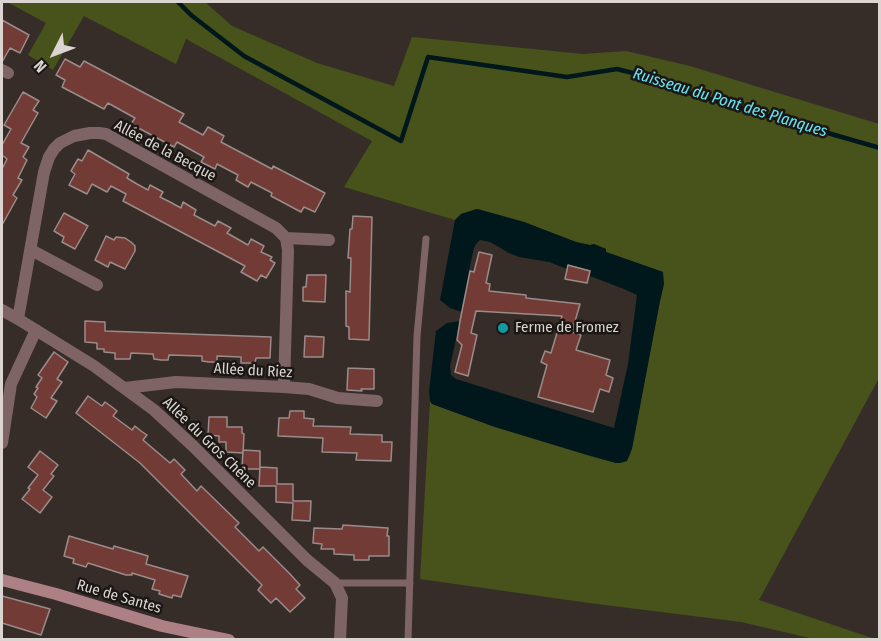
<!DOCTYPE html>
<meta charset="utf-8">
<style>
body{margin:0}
#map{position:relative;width:881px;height:641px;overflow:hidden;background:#372d28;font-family:"Fira Sans Condensed",sans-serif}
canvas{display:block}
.frame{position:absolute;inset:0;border:3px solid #dbd4d0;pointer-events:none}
.north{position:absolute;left:24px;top:24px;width:60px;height:60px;-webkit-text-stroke:4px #1b1714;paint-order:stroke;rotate:228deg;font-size:16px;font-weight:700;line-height:24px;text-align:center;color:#dbd4d0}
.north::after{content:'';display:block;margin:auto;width:21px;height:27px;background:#dbd4d0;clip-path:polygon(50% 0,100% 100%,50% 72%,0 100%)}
</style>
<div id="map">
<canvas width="881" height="641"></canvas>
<div class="frame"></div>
<div class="north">N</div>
</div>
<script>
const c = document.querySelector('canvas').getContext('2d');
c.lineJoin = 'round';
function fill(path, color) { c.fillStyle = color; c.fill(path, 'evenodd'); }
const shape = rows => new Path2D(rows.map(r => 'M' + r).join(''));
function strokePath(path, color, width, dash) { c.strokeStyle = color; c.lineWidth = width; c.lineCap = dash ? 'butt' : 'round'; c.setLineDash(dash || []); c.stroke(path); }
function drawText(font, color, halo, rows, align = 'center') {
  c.font = font + ' "Fira Sans Condensed",sans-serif'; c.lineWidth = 5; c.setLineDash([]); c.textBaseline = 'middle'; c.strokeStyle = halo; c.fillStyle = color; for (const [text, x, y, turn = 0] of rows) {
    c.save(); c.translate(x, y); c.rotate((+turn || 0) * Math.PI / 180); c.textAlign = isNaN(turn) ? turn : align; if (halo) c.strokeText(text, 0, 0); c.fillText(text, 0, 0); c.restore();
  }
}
fill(shape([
 [7,2,205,2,232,26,317,63,394,86,412,37,583,54,626,51,690,66,879,124,879,378,759,600,875,639,814,639,741,622,589,603,420,579,430,401,432,404,495,427,616,463,630,455,659,307,663,272,606,252,606,249,594,244,590,245,576,242,524,222,482,210,477,209,461,214,455,220,344,187,372,141,186,39,176,64,84,16,53,70,28,55,46,23]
]), '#48521b');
fill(shape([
 [477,209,524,222,576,242,590,245,594,244,606,249,606,252,663,272,664,284,659,306,632,449,627,461,620,463,616,463,587,455,495,427,432,404,430,401,429,391,436,331,447,323,460,321,450,366,451,375,456,379,614,428,628,364,637,295,624,289,590,276,591,270,568,265,567,269,549,262,519,257,509,253,490,242,480,240,476,244,474,248,469,270,470,271,462,312,450,308,440,300,455,220,461,214]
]), '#00181b');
strokePath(shape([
 [178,2,191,15,244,56,401,141,428,57,567,77,617,69,652,78,685,92,880,148]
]), '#00181b', 4.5);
const building = shape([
 [2,20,29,35,20,53,10,48,2,62,2,20],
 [65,59,80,67,84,61,184,114,179,122,203,135,208,127,224,136,221,142,272,169,273,166,325,193,315,212,304,207,301,212,271,196,272,193,251,182,248,187,236,180,238,175,217,164,215,169,201,162,204,157,177,142,174,147,131,124,135,118,108,103,104,109,62,87,65,80,56,75,65,59],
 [23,92,39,101,33,110,38,113,21,143,29,147,23,157,27,160,18,178,22,180,13,195,17,198,2,225,2,169,7,159,2,155,2,145,11,129,4,125,23,92],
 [88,150,129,174,127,178,137,184,148,190,150,185,163,192,160,197,170,202,181,208,183,202,196,210,194,215,215,226,218,221,231,228,227,233,248,245,251,239,264,246,261,252,272,257,270,260,275,263,266,278,261,275,257,281,241,272,245,266,123,201,126,194,111,186,107,192,92,184,87,194,69,185,75,174,71,171,78,159,82,161,88,150],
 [64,213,88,226,75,249,62,242,64,237,54,231,64,213],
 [353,216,372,217,369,340,349,339,349,327,346,326,346,291,350,292,351,258,348,258,350,229,352,229,353,216],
 [106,236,114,240,116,237,125,238,131,242,135,246,135,251,125,269,110,262,108,267,95,260,106,236],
 [479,252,492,255,486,283,490,284,489,291,526,295,526,298,580,304,572,332,581,335,576,350,610,360,606,375,613,378,609,392,600,389,593,412,538,397,547,365,541,362,545,351,551,353,562,316,476,311,471,333,477,335,468,376,455,372,462,345,457,340,460,321,470,271,474,272,479,252],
 [568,265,590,271,587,283,565,279,568,265],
 [307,275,326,275,325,302,303,301,303,287,306,287,307,275],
 [85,321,105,322,105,331,271,337,270,358,256,358,255,363,241,363,241,357,217,356,217,362,209,362,202,361,202,356,169,355,168,360,161,360,154,359,153,354,131,353,130,359,115,359,115,353,104,352,104,349,97,349,97,343,85,342,85,321],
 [305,336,324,337,323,357,304,357,305,336],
 [54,352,68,362,57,379,62,382,51,398,57,401,46,418,31,408,37,397,34,394,38,388,36,387,42,378,38,375,54,352],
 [348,368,374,369,374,389,361,389,362,391,347,390,348,368],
 [88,396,102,406,105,402,112,407,117,411,113,416,132,430,135,426,141,431,147,435,143,440,170,463,174,459,185,470,181,474,197,491,201,486,239,523,235,527,259,551,263,547,290,574,300,585,296,589,305,598,290,612,276,598,271,603,258,590,262,585,140,463,76,413,88,396],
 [290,411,304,411,304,418,314,419,313,426,351,427,350,434,382,435,382,442,392,442,391,461,356,460,357,453,322,452,323,438,278,436,279,418,289,418,290,411],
 [209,417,227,417,227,427,242,427,242,433,244,434,243,453,226,452,226,442,219,442,219,436,208,435,209,417],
 [243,450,260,451,260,469,242,469,243,450],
 [40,451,58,465,51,474,54,476,43,490,52,497,40,513,22,499,30,489,28,488,38,475,28,467,40,451],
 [260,467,277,468,277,484,293,484,293,501,311,501,310,521,292,520,293,503,276,502,276,486,259,486,260,467],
 [343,525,388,528,387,536,389,536,389,556,369,556,369,560,354,560,354,555,334,554,334,549,321,549,322,544,313,543,314,528,342,529,343,525],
 [69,536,113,549,114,546,148,556,146,564,188,576,181,597,173,595,172,598,159,594,160,591,152,589,155,580,132,573,132,575,126,575,88,563,86,567,73,563,74,559,64,556,69,536],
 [2,596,50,609,41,635,2,623,2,596]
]);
fill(building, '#733b35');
strokePath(building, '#9a8c8a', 1.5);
strokePath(shape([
 [335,583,410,583],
 [408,640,417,336,426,239]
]), '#7f6466', 7);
strokePath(shape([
 [2,70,8,73],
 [286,238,329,240],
 [31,250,97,285],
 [2,310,18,319,94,366,154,410,193,446,307,560,335,583,342,598,340,640],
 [18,319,44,172,49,157,54,149,60,143,74,136,90,133,99,133,106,134,276,228,286,238,288,250,284,387],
 [125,388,176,382,284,387,309,389,338,398,377,401],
 [2,443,11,384,36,330]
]), '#7f6466', 12);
strokePath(shape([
 [2,580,56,594,162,626,229,640]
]), '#ac8085', 12);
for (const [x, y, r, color] of [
 [503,328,6,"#0f9aa8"]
]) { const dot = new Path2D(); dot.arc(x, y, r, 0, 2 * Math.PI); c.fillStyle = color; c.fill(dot); strokePath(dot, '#1b1714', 2); }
drawText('15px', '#dbd4d0', '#1b1714', [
 ["Allée de la Becque",165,151,28],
 ["Allée du Riez",253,371,3],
 ["Allée du Gros Chêne",209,443,44],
 ["Rue de Santes",119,597,16]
]);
drawText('15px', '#dbd4d0', '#1b1714', [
 ["Ferme de Fromez",515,328]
], 'left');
drawText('italic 16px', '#69e3f2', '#1b1714', [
 ["Ruisseau du Pont des Planques",730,103,17]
]);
</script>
